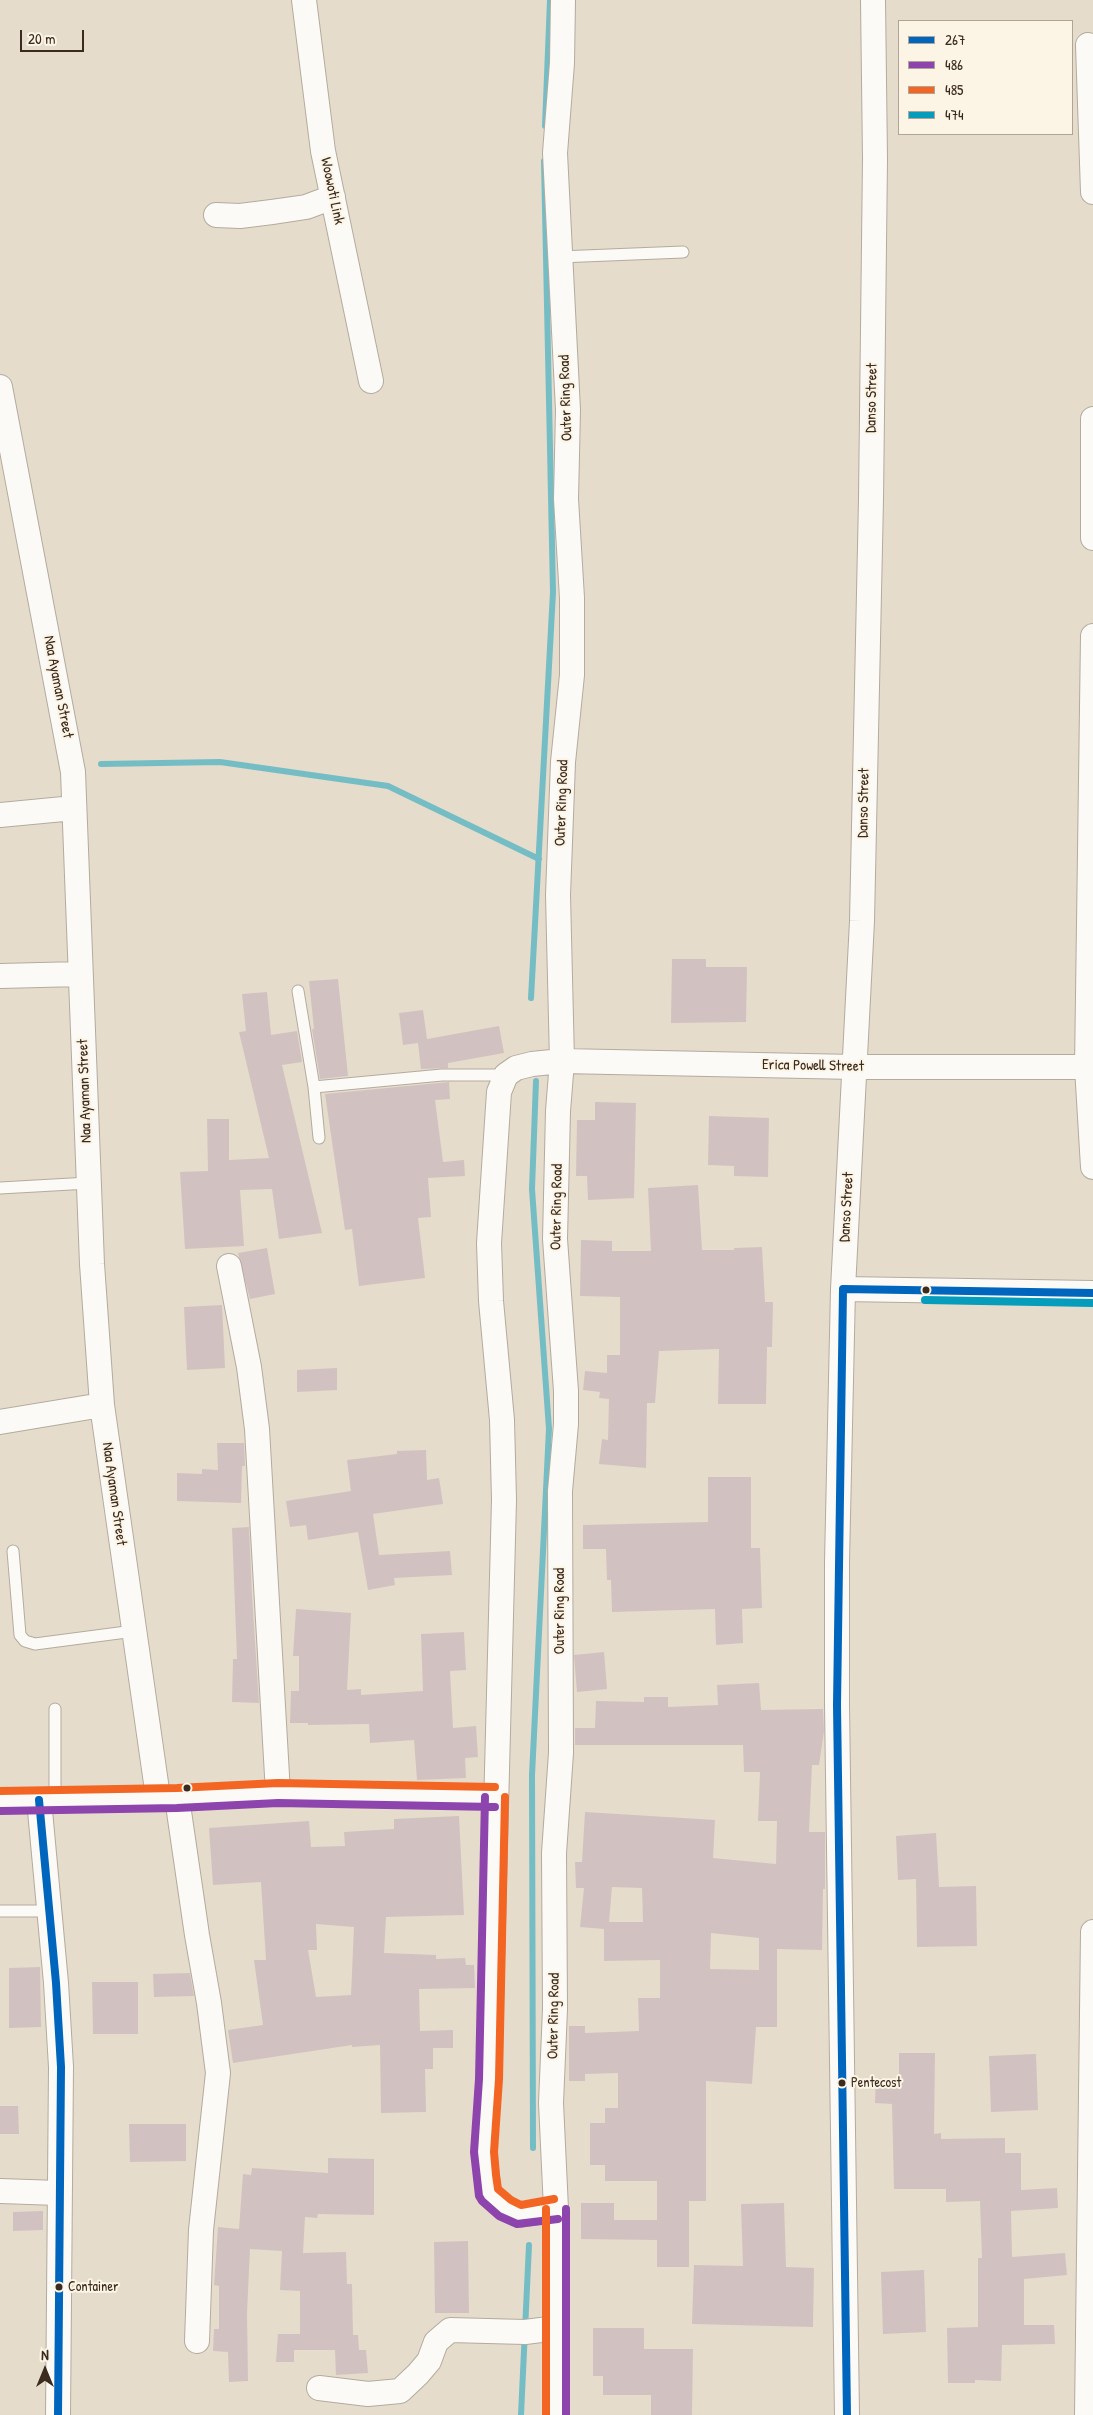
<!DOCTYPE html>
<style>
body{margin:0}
#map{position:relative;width:1093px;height:2415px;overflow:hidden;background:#e6dccb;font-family:"Patrick Hand",sans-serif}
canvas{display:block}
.legend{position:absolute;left:898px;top:20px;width:175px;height:115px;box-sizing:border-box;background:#fcf5e5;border:1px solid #afa495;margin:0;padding:6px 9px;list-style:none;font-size:15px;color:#3b2a1e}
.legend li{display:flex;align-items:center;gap:10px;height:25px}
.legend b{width:25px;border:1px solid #afa495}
.north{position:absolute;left:20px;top:2345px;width:50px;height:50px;-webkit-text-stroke:4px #fcf5e5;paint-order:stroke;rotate:0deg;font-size:14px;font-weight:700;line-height:20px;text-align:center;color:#3b2a1e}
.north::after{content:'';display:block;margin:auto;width:18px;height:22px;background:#3b2a1e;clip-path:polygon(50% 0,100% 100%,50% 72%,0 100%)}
.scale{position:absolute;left:20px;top:30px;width:64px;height:22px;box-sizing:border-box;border:2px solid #3b2a1e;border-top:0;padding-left:6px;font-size:15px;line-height:18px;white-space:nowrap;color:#3b2a1e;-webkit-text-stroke:4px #fcf5e5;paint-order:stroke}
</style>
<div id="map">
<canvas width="1093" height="2415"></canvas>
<ul class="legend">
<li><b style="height:6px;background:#0065bd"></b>267</li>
<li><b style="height:6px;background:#8e44ad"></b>486</li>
<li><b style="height:6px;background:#f26522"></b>485</li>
<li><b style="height:6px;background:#069cbc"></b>474</li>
</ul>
<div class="north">N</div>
<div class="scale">20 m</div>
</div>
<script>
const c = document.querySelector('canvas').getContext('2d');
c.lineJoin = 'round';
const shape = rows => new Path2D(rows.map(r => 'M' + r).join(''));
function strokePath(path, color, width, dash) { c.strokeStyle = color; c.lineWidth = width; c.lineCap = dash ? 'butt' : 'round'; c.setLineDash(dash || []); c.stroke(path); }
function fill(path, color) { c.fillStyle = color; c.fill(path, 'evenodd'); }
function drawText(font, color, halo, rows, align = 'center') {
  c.font = font + ' "Patrick Hand",sans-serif'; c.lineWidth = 4; c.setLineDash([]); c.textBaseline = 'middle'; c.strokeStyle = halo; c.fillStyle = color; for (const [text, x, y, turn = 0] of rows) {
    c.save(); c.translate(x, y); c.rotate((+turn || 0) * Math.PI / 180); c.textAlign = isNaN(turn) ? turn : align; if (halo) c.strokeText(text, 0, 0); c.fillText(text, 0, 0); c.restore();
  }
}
strokePath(shape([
 [545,126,550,0],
 [101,764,220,762,388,786,539,859],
 [531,998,553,592,544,161],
 [533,2148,532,1775,549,1429,532,1189,536,1081],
 [521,2415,529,2245]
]), '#75bdc5', 6);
fill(shape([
 [672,959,706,959,706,967,747,967,746,1022,671,1023],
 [338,979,348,1076,320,1079,312,1029,314,1029,309,981],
 [267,992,271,1035,297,1031,302,1062,282,1065,322,1233,279,1239,272,1189,240,1190,244,1246,185,1249,180,1172,208,1171,207,1119,229,1119,229,1160,269,1158,239,1032,246,1031,242,994],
 [423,1010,427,1039,499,1026,504,1053,448,1063,448,1068,421,1069,418,1043,403,1045,399,1013],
 [449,1082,450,1099,435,1100,443,1162,464,1160,465,1176,428,1178,431,1217,418,1218,425,1278,359,1286,352,1229,345,1230,325,1094],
 [595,1102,636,1103,634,1198,588,1200,587,1176,576,1176,577,1120,595,1120],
 [709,1116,769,1118,768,1177,734,1176,734,1166,708,1165],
 [698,1185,702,1250,734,1250,734,1248,762,1247,765,1302,773,1302,772,1347,767,1347,766,1404,718,1404,719,1349,659,1351,655,1403,647,1403,646,1468,599,1464,602,1439,608,1440,609,1399,599,1398,600,1392,583,1390,585,1371,607,1373,607,1355,620,1355,620,1297,580,1296,581,1240,612,1241,612,1251,651,1251,648,1188],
 [267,1248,275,1294,250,1299,238,1253],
 [222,1305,225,1368,187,1370,184,1307],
 [337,1368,337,1390,297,1392,297,1370],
 [217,1443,244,1443,245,1466,242,1466,241,1503,177,1501,177,1473,202,1474,202,1469,218,1470],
 [426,1450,427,1480,439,1478,443,1504,373,1514,379,1555,450,1551,452,1575,394,1578,395,1585,368,1590,358,1532,308,1540,306,1525,290,1527,286,1501,351,1491,347,1460,397,1454,397,1451],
 [708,1477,751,1477,751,1548,760,1548,762,1608,742,1609,743,1643,716,1645,715,1609,612,1612,611,1580,607,1580,606,1549,583,1549,583,1525,708,1522],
 [249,1527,252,1595,259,1703,232,1702,233,1659,237,1659,232,1528],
 [296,1609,351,1613,347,1690,361,1689,361,1695,423,1691,421,1634,464,1632,466,1670,450,1671,453,1728,476,1726,478,1757,465,1758,466,1778,417,1780,414,1740,370,1743,369,1724,308,1725,308,1723,290,1723,291,1691,299,1691,299,1656,293,1656],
 [604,1652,607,1689,577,1692,574,1655],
 [759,1683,761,1710,823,1709,824,1731,819,1765,812,1765,809,1832,825,1832,825,1889,823,1889,822,1950,777,1949,777,2027,756,2027,752,2084,706,2081,706,2201,689,2201,689,2267,657,2267,657,2240,581,2239,581,2203,614,2203,614,2220,657,2220,657,2181,605,2181,605,2165,590,2165,590,2123,605,2123,605,2108,618,2108,618,2073,585,2074,585,2081,569,2081,569,2026,585,2026,585,2033,639,2031,638,1998,660,1998,660,1960,604,1961,604,1929,580,1927,584,1888,576,1888,575,1862,582,1862,585,1812,715,1820,713,1858,776,1864,777,1821,758,1821,760,1772,744,1772,743,1745,575,1745,575,1728,595,1728,596,1701,644,1702,644,1697,668,1697,668,1707,718,1705,717,1685],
 [612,1887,642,1888,643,1922,609,1922],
 [711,1933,759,1938,759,1970,710,1969],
 [459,1816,464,1915,386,1917,384,1953,436,1955,436,1959,465,1958,466,1965,474,1965,475,1988,419,1989,420,2031,453,2030,453,2048,433,2048,433,2069,425,2069,426,2112,381,2113,380,2045,352,2047,352,2045,233,2063,228,2030,263,2025,254,1960,266,1960,261,1882,213,1885,209,1828,309,1821,311,1847,345,1846,344,1832,394,1829,394,1819],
 [316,1924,354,1927,351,1995,316,1997,308,1950,317,1950],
 [936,1833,939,1887,976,1886,977,1946,917,1947,916,1879,898,1880,896,1836],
 [40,1967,41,2027,9,2028,9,1968],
 [190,1973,194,1996,154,1997,153,1974],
 [92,1982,138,1982,138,2034,93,2034],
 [899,2053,935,2053,934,2134,941,2133,941,2139,1005,2138,1005,2153,1021,2153,1021,2190,1057,2188,1058,2208,1011,2211,1012,2257,1065,2253,1067,2275,1024,2279,1024,2325,1054,2325,1055,2344,1002,2345,1001,2381,975,2380,975,2383,948,2383,947,2328,978,2327,978,2258,982,2258,980,2201,946,2202,946,2189,894,2189,892,2104,875,2103,876,2078,899,2080],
 [1036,2054,1038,2110,991,2112,989,2056],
 [0,2106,18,2106,19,2134,0,2134],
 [129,2124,186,2124,186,2161,130,2162],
 [328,2158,374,2159,374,2215,318,2214,317,2218,305,2217,303,2253,346,2252,347,2284,352,2284,353,2335,358,2335,359,2350,366,2350,368,2373,336,2375,335,2350,294,2350,294,2362,276,2362,278,2334,300,2334,300,2291,280,2290,282,2251,250,2249,247,2313,248,2381,229,2382,228,2352,213,2351,214,2329,219,2329,219,2286,214,2285,218,2227,239,2229,243,2174,251,2175,252,2168,328,2173],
 [784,2203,786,2267,814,2268,813,2327,692,2324,694,2265,743,2266,741,2204],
 [43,2211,43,2230,13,2231,13,2212],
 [468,2241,469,2313,435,2313,434,2242],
 [924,2270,926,2332,883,2334,881,2272],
 [593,2328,644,2328,644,2349,693,2349,692,2415,651,2415,651,2395,603,2395,603,2376,593,2376]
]), '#d1c2c1');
const lane = shape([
 [559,257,683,252],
 [298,991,314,1087,442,1075,506,1075],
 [314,1087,319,1138],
 [0,1188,89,1183],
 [13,1551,20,1635,25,1641,35,1644,134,1631],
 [55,1709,55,1800],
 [0,1911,49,1911]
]);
const street = shape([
 [304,0,323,151,371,381],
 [1088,45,1093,192],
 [216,215,240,216,272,212,306,207,333,197],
 [0,387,73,772,92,1264,102,1405,158,1797],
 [1093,419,1093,538],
 [1093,636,1087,1067,1093,1167],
 [0,815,74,808],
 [0,976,80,974],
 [229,1266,249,1367,257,1429,278,1793],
 [843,1289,1093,1293],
 [0,1422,102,1405],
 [177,1798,197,1935,209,2003,218,2073,201,2230,197,2341],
 [39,1800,56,1983,61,2067,58,2415],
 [0,1801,177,1798,278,1793,495,1797],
 [0,2191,58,2193],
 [556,2209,520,2215,505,2208,489,2194,484,2152,489,2079,504,1500,502,1420,491,1301,489,1243,499,1092,506,1075,516,1068,532,1064,562,1061,855,1067,1093,1067],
 [319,2388,368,2394,400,2391,418,2374,429,2361,436,2342,450,2330,525,2332,557,2328],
 [556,2415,556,2209,551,2103,555,2009,554,1853,561,1753,560,1491,566,1424,566,1391,555,1239,558,1111,562,1061,558,895,563,762,572,675,572,598,566,499,568,410,555,153,562,63,563,0],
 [847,2415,837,1705,837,1562,843,1289,862,921,871,499,875,159,873,0],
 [1087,2415,1093,1932]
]);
strokePath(lane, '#b3ab9f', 13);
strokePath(street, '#b3ab9f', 26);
strokePath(lane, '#fbfaf7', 11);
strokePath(street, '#fbfaf7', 24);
strokePath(shape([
 [843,1289,837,1705,847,2415],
 [843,1289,1093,1293],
 [39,1800,56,1983,61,2067,58,2415]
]), '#0065bd', 8);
strokePath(shape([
 [485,1797,479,2079,474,2152,479,2196,482,2201,499,2216,517,2224,558,2219],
 [0,1811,177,1808,278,1803,495,1807],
 [566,2209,566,2415]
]), '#8e44ad', 8);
strokePath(shape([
 [0,1791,177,1788,278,1783,495,1787],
 [505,1797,499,2079,494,2152,496,2175,498,2189,511,2200,521,2205,554,2199],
 [546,2209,546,2415]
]), '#f26522', 8);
strokePath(shape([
 [925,1300,1093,1303]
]), '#069cbc', 8);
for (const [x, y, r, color] of [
 [926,1290,4.5,"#3b2a1e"],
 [187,1788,4.5,"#3b2a1e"],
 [842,2083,4.5,"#3b2a1e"],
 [59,2287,4.5,"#3b2a1e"]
]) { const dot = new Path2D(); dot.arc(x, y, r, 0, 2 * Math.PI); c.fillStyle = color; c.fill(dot); strokePath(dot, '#fcf5e5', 2); }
drawText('14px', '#3b2a1e', '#fcf5e5', [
 ["Pentecost",851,2083],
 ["Container",68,2287]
], 'left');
drawText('15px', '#3b2a1e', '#fcf5e5', [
 ["Woowoti Link",332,191,78],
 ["Outer Ring Road",566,398,-92],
 ["Danso Street",872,398,-89],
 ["Naa Ayaman Street",58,687,79],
 ["Outer Ring Road",562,803,-88],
 ["Danso Street",864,803,-89],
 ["Erica Powell Street",813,1066,1],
 ["Naa Ayaman Street",85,1091,-92],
 ["Outer Ring Road",557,1207,-89],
 ["Danso Street",847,1207,-87],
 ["Naa Ayaman Street",114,1494,82],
 ["Outer Ring Road",560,1611,-90],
 ["Outer Ring Road",554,2016,-89]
]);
</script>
